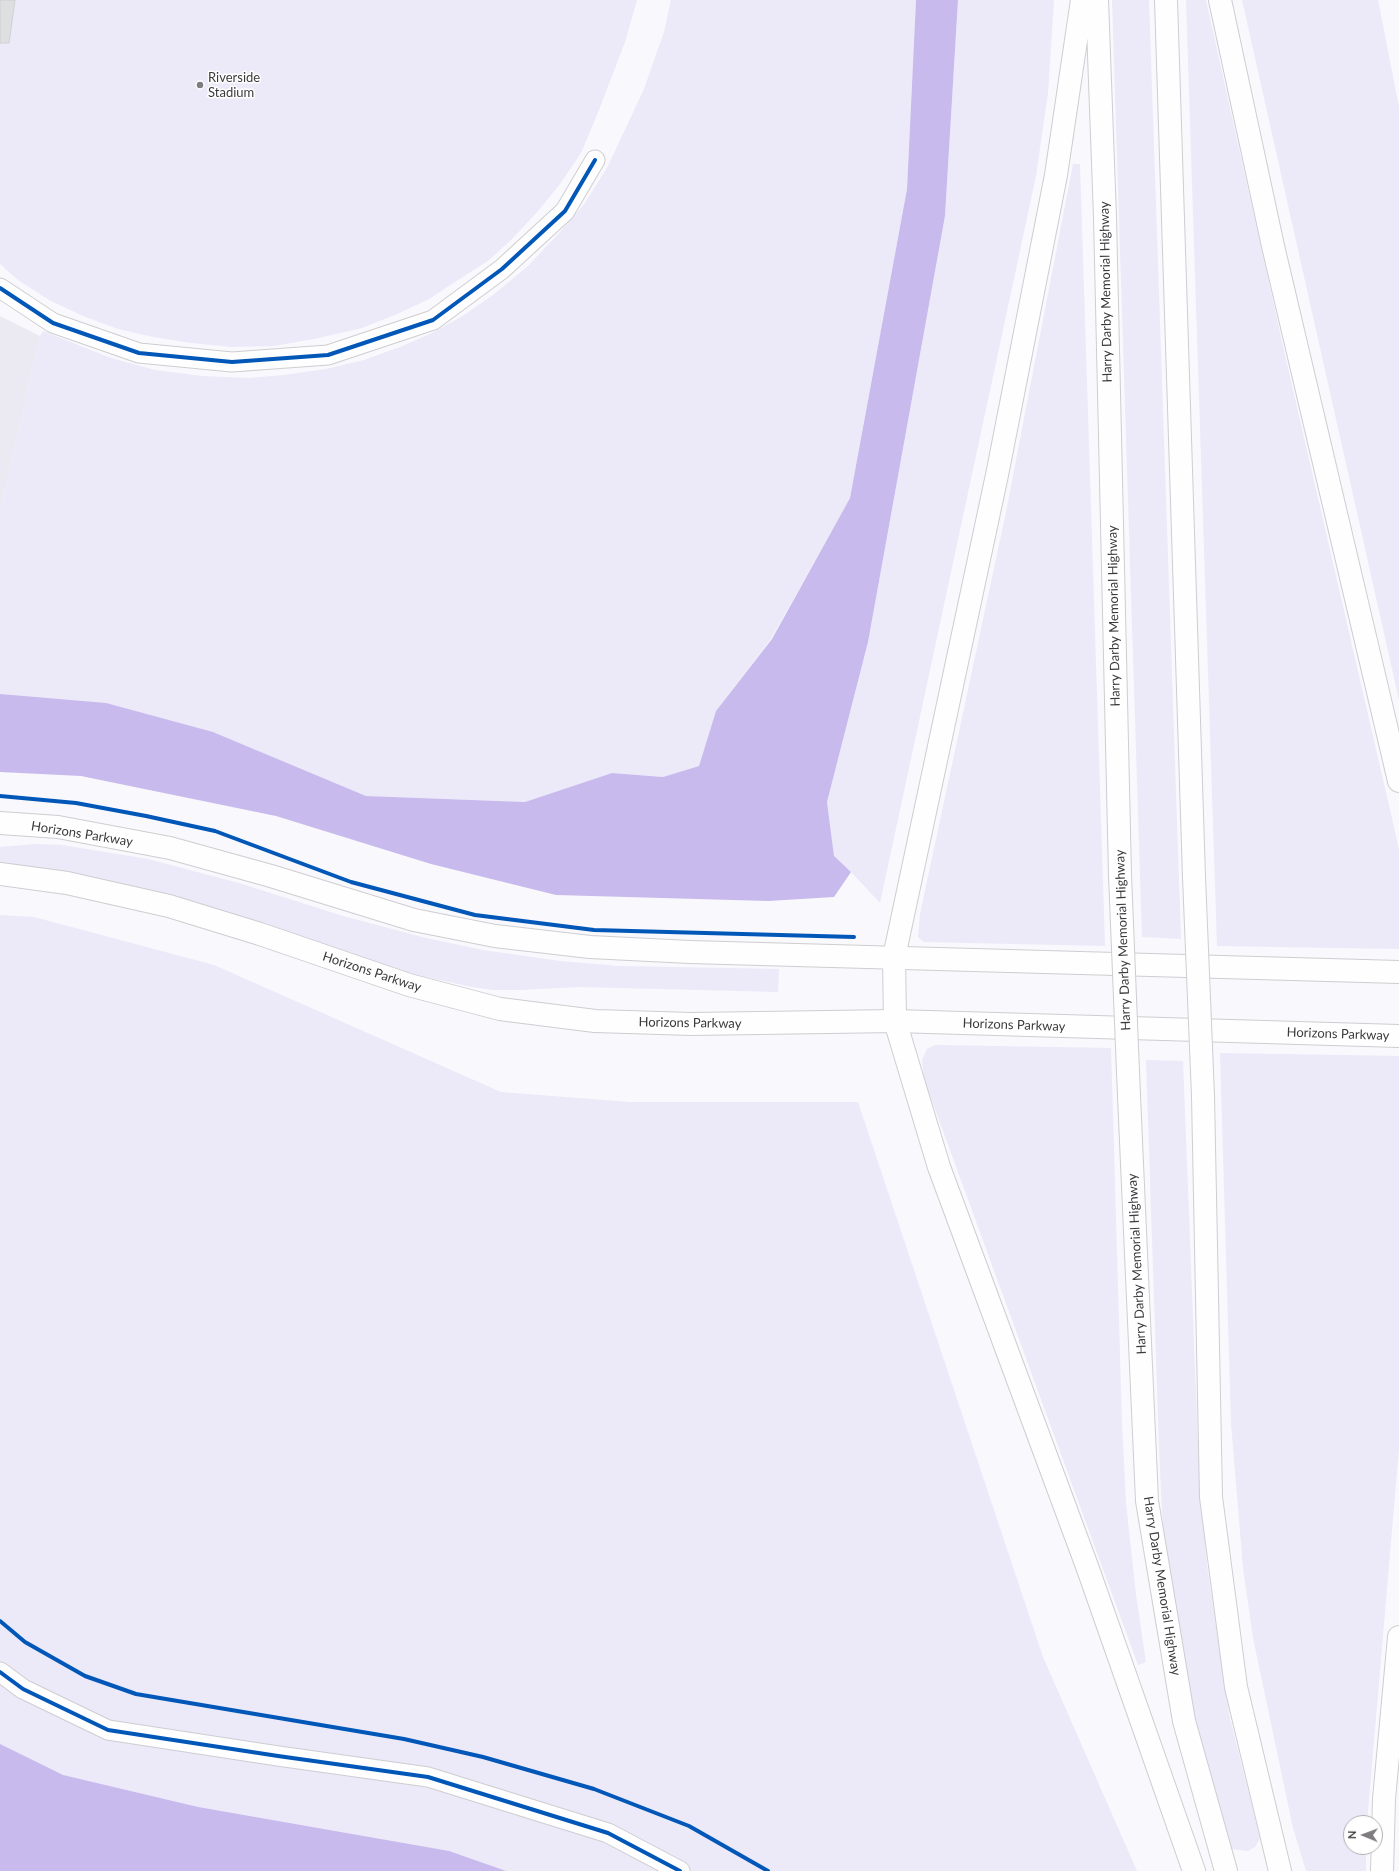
<!DOCTYPE html>
<style>
body{margin:0}
#map{position:relative;width:1399px;height:1871px;overflow:hidden;background:#f9f8fc;font-family:Lato,sans-serif}
canvas{display:block}
.north{position:absolute;left:1343px;top:1815px;width:40px;height:40px;box-sizing:border-box;background:#fff;border:1px solid #b1b0b1;border-radius:50%;rotate:271deg;font-size:11px;font-weight:700;line-height:16px;text-align:center;color:#3b3a3c}
.north::after{content:'';display:block;margin:auto;width:14px;height:18px;background:#7e7c7f;clip-path:polygon(50% 0,100% 100%,50% 72%,0 100%)}
</style>
<div id="map">
<canvas width="1399" height="1871"></canvas>
<div class="north">N</div>
</div>
<script>
const c = document.querySelector('canvas').getContext('2d');
c.lineJoin = 'round';
function fill(path, color) { c.fillStyle = color; c.fill(path, 'evenodd'); }
const shape = rows => new Path2D(rows.map(r => 'M' + r).join(''));
function strokePath(path, color, width, dash) { c.strokeStyle = color; c.lineWidth = width; c.lineCap = dash ? 'butt' : 'round'; c.setLineDash(dash || []); c.stroke(path); }
function drawText(font, color, halo, rows, align = 'center') {
  c.font = font + ' Lato,sans-serif'; c.lineWidth = 3; c.setLineDash([]); c.textBaseline = 'middle'; c.strokeStyle = halo; c.fillStyle = color; for (const [text, x, y, turn = 0] of rows) {
    c.save(); c.translate(x, y); c.rotate((+turn || 0) * Math.PI / 180); c.textAlign = isNaN(turn) ? turn : align; if (halo) c.strokeText(text, 0, 0); c.fillText(text, 0, 0); c.restore();
  }
}
fill(shape([
 [0,316,40,336,0,512]
]), '#ebeaf2');
fill(shape([
 [0,0,637,0,625,42,599,110,581,153,560,184,538,211,513,238,489,260,429,299,397,314,362,328,314,339,274,346,232,347,191,343,153,337,118,329,83,316,49,300,18,280,0,264],
 [671,0,916,0,907,189,850,498,771,639,716,711,699,766,663,777,612,773,525,802,366,796,213,732,0,694,0,512,40,336,43,331,111,358,155,370,202,376,249,378,284,375,326,369,364,360,400,347,430,334,461,317,493,295,528,266,559,233,585,203,608,166,644,89,664,32],
 [958,0,1054,0,1048,93,1036,176,880,903,851,872,834,857,827,802,868,642,945,216],
 [1112,0,1149,0,1181,939,1142,937],
 [1186,0,1206,0,1285,355,1399,849,1399,949,1217,946],
 [1242,0,1378,0,1399,107,1399,700],
 [1073,164,1080,164,1105,946,924,942,918,937,920,914,1006,512],
 [34,844,62,845,148,859,239,883,343,916,426,938,483,950,560,961,619,966,779,969,778,992,580,987,520,990,493,990,472,987,412,974,210,910,0,866,0,847],
 [0,915,34,917,214,965,501,1092,630,1102,858,1102,1043,1657,1137,1871,0,1871],
 [935,1045,1111,1048,1122,1424,1126,1503,1136,1595,1146,1662,1138,1665,924,1079,922,1060,927,1049],
 [1220,1053,1399,1056,1399,1448,1367,1823,1351,1823,1351,1847,1366,1847,1366,1871,1306,1871,1293,1828,1253,1638,1243,1568,1231,1423],
 [1146,1060,1183,1061,1198,1446,1203,1513,1207,1565,1229,1714,1260,1838,1255,1847,1248,1851,1231,1849,1193,1724,1167,1562,1162,1513,1159,1447]
]), '#ece9f9');
fill(shape([
 [916,0,958,0,945,216,868,642,827,802,834,856,851,872,834,897,768,901,556,895,431,864,276,816,81,776,0,772,0,694,106,703,213,732,366,796,525,802,612,773,663,777,699,766,716,711,772,639,850,498,907,189],
 [0,1744,63,1775,198,1807,449,1851,506,1871,0,1871]
]), '#c8baed');
const building = shape([
 [0,0,15,0,9,43,0,43,0,0]
]);
fill(building, '#dedfe0');
strokePath(building, '#d0d0d2', 1);
const minor = shape([
 [0,288,53,323,139,353,232,362,328,355,433,320,502,269,565,211,595,160],
 [0,1672,23,1689,108,1730,278,1756,428,1777,608,1833,680,1871]
]);
const major = shape([
 [0,823,58,827,170,848,271,876,414,920,495,936,590,947,690,952,1399,972],
 [0,874,67,883,169,906,260,934,409,985,500,1009,595,1021,692,1024,895,1021,1399,1036]
]);
const highway = shape([
 [1082,0,1056,175,997,475,894,957,895,1021,939,1167,1088,1569,1194,1871],
 [1097,0,1105,217,1120,875],
 [1166,0,1194,877],
 [1220,0,1273,246,1399,781],
 [1129,1096,1147,1501,1184,1721,1226,1871],
 [1203,1096,1211,1497,1236,1687,1280,1871],
 [1382,1871,1384,1799,1399,1637]
]);
strokePath(minor, '#cecdd0', 21);
strokePath(major, '#cecdd0', 24);
strokePath(highway, '#cecdd0', 24);
strokePath(minor, '#fefeff', 19);
strokePath(major, '#fefeff', 22);
strokePath(highway, '#fefeff', 22);
const highwayBridge = shape([
 [1120,875,1129,1096],
 [1194,877,1203,1096]
]);
strokePath(highwayBridge, '#cecdd0', 24, []);
strokePath(highwayBridge, '#fefeff', 22);
strokePath(shape([
 [0,288,53,323,139,353,232,362,328,355,433,320,502,269,565,211,595,160],
 [0,796,76,803,146,816,215,831,351,882,475,915,594,930,854,937],
 [0,1621,25,1642,85,1676,136,1694,404,1739,483,1757,594,1789,689,1826,768,1871],
 [0,1672,23,1689,108,1730,278,1756,428,1777,608,1833,680,1871]
]), '#0057b8', 4);
for (const [x, y, r, color] of [
 [200,85,4,"#7e7c7f"]
]) { const dot = new Path2D(); dot.arc(x, y, r, 0, 2 * Math.PI); c.fillStyle = color; c.fill(dot); strokePath(dot, '#fff', 1.5); }
drawText('13px', '#3b3a3c', '#fff', [
 ["Riverside",208,78],
 ["Stadium",208,93]
], 'left');
drawText('13px', '#3b3a3c', '#fff', [
 ["Harry Darby Memorial Highway",1106,292,-91],
 ["Harry Darby Memorial Highway",1114,616,-91],
 ["Horizons Parkway",82,834,9],
 ["Harry Darby Memorial Highway",1123,940,-92],
 ["Horizons Parkway",372,972,18],
 ["Horizons Parkway",690,1023,1],
 ["Horizons Parkway",1014,1025,2],
 ["Horizons Parkway",1338,1034,2],
 ["Harry Darby Memorial Highway",1137,1264,-93],
 ["Harry Darby Memorial Highway",1162,1586,81]
]);
</script>
